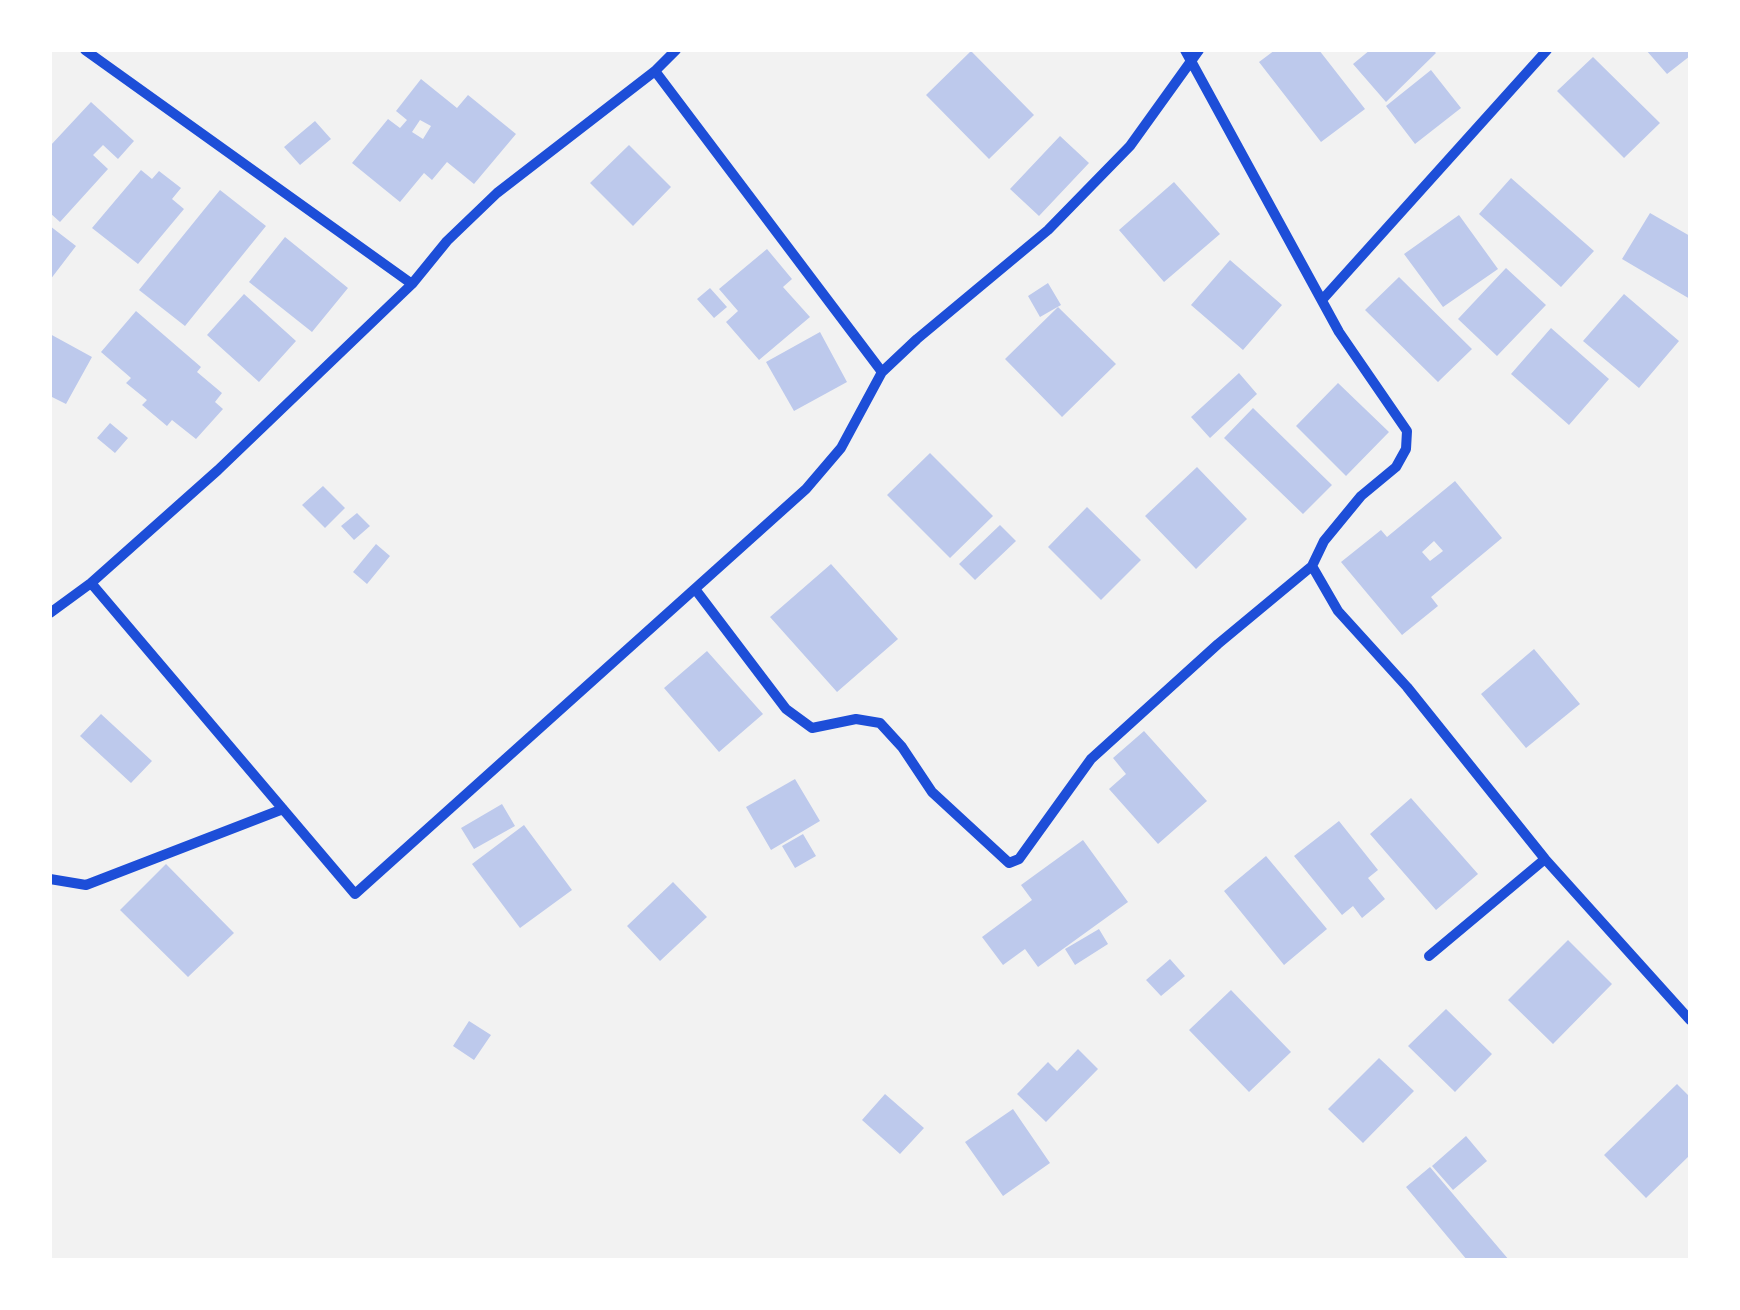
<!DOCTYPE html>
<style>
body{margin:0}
#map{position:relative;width:1740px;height:1310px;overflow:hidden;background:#f2f2f2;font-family:"Noto Serif",serif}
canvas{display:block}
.frame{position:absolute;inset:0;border:52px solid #fff;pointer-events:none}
</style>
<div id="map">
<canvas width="1740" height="1310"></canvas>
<div class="frame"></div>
</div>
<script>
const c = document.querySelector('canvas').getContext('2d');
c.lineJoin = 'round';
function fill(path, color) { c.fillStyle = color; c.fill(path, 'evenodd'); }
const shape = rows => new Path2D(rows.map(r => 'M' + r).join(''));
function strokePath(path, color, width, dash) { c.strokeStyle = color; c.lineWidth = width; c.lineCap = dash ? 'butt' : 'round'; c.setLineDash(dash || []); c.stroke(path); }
fill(shape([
 [1275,50,1319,50,1365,109,1321,142,1259,62],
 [1370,50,1433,50,1436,53,1386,102,1353,64],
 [1646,50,1690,50,1690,56,1667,74],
 [971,51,1034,115,989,159,926,95],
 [1593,57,1660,123,1624,158,1557,91],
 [1431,70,1461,108,1415,144,1386,106],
 [421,79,457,108,468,95,516,134,474,184,447,162,432,180,424,173,400,202,352,163,388,119,400,128,407,120,396,111],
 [420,120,431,126,423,139,412,132],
 [91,102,134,141,118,159,103,145,93,155,108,169,60,222,50,213,50,146],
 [315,121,331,139,300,165,284,147],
 [1060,136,1089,163,1039,216,1010,189],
 [629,145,671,187,633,226,590,183],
 [141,170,152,179,159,171,181,188,172,199,184,209,138,264,92,228],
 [1511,178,1594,251,1561,287,1479,214],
 [1174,182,1220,234,1164,282,1119,230],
 [220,190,266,226,185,326,139,290],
 [1650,213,1690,236,1690,299,1622,259],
 [1459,215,1498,269,1443,307,1404,254],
 [50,226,76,246,50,280],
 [285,237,348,288,312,332,249,282],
 [767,249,792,279,783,287,810,317,759,360,726,322,738,311,719,289],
 [1230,260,1282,305,1243,350,1191,305],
 [1506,268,1546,305,1497,356,1458,319],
 [1399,277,1472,349,1438,382,1365,310],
 [1048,283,1061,305,1040,317,1028,296],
 [710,288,727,307,714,318,697,299],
 [244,294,296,341,259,382,207,335],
 [1624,294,1679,341,1639,388,1583,341],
 [1058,307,1116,364,1062,417,1005,359],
 [136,311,201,367,197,372,222,393,215,402,223,409,196,439,172,420,167,426,142,405,147,400,126,383,131,378,101,352],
 [1551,328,1609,379,1569,425,1511,374],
 [820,332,847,382,794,411,766,362],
 [50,334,92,357,66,404,50,396],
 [1239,373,1257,394,1210,438,1191,417],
 [1338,383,1389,432,1346,476,1296,426],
 [1253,408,1332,485,1303,514,1224,438],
 [110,423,128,438,115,453,97,438],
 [930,453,993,516,950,558,887,495],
 [1197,467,1247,519,1196,569,1145,516],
 [1455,481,1502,538,1431,597,1438,606,1402,635,1341,562,1381,530,1387,537],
 [1434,541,1443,551,1430,561,1422,552],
 [323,486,345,508,325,528,302,505],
 [1087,507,1141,560,1101,600,1048,547],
 [357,513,370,526,354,540,341,526],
 [1000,525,1016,541,975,580,959,564],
 [376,544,390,556,367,584,353,572],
 [831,564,898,639,837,692,770,617],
 [1534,649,1580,704,1526,748,1481,694],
 [707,651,763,714,719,752,664,688],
 [101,714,152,761,131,783,80,736],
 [1144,731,1207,801,1158,844,1109,789,1126,774,1113,758],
 [795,779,820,821,771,850,746,807],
 [1411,798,1478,874,1436,910,1370,834],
 [502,804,515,826,474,849,461,828],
 [1339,821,1378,870,1368,878,1385,899,1362,918,1353,906,1342,915,1294,856],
 [524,825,572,890,520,928,472,864],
 [803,834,816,856,795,868,782,846],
 [1083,840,1128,902,1038,967,1025,949,1003,965,982,937,1032,900,1021,885],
 [1266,856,1327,929,1284,965,1224,891],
 [166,864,234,933,188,977,120,910],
 [673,882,707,917,660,961,627,926],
 [1099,929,1108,944,1075,965,1065,949],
 [1568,940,1612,984,1553,1044,1508,1000],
 [1170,959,1185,976,1161,996,1146,980],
 [1231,990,1291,1052,1249,1092,1189,1030],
 [1446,1009,1492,1054,1455,1092,1408,1046],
 [469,1021,491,1035,474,1060,453,1046],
 [1078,1049,1098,1069,1046,1122,1017,1094,1048,1062,1057,1071],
 [1379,1058,1414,1091,1363,1143,1328,1109],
 [1677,1084,1690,1097,1690,1155,1646,1198,1604,1155],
 [885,1094,924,1128,900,1154,862,1120],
 [1013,1109,1050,1163,1003,1196,965,1142],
 [1466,1136,1487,1161,1453,1190,1432,1166],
 [1430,1167,1509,1260,1467,1260,1406,1187]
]), '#bdc9ec');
strokePath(shape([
 [85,50,412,284],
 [1185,50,1339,332,1407,431,1406,449,1396,467,1361,496,1324,541,1312,566,1338,611,1407,687,1545,859,1690,1020],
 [655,71,882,372],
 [1322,300,1547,50],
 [91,583,355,894,806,489,841,448,882,372,917,339,1048,230,1130,146,1199,50],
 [695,589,786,709,812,728,856,719,880,723,902,747,932,792,1009,863,1019,859,1091,759,1218,644,1312,566],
 [50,613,91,583,218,470,412,284,447,241,497,193,655,71,676,50],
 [50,879,86,885,283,809],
 [1429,956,1545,859]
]), '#1d4ed8', 10);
</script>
